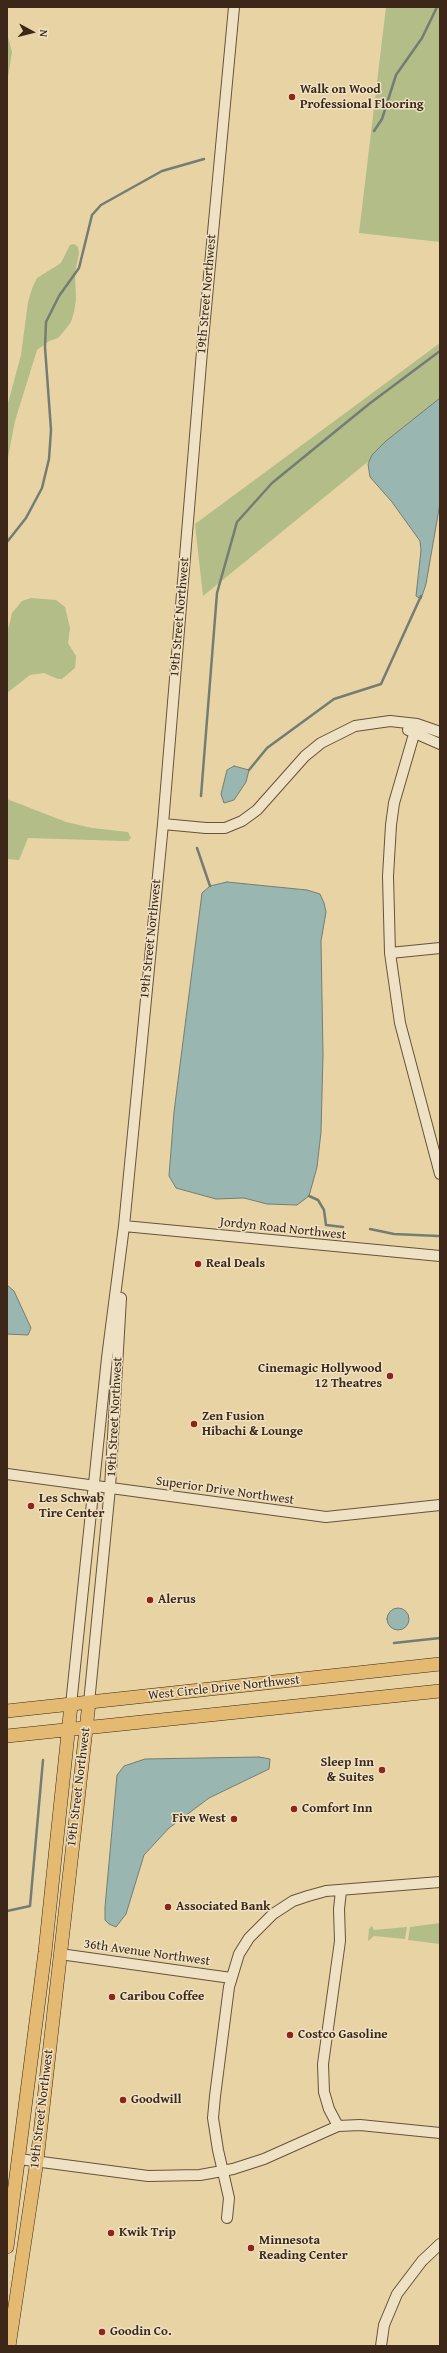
<!DOCTYPE html>
<style>
body{margin:0}
#map{position:relative;width:447px;height:2353px;overflow:hidden;background:#e7d3a4;font-family:"Gentium Book Plus",serif}
canvas{display:block}
.frame{position:absolute;inset:0;border:8px solid #3c2718;pointer-events:none}
.north{position:absolute;left:12px;top:12px;width:40px;height:40px;-webkit-text-stroke:3px #efe2c4;paint-order:stroke;rotate:97deg;font-size:11px;font-weight:700;line-height:16px;text-align:center;color:#3c2718}
.north::after{content:'';display:block;margin:auto;width:14px;height:18px;background:#3c2718;clip-path:polygon(50% 0,100% 100%,50% 72%,0 100%)}
</style>
<div id="map">
<canvas width="447" height="2353"></canvas>
<div class="frame"></div>
<div class="north">N</div>
</div>
<script>
const c = document.querySelector('canvas').getContext('2d');
c.lineJoin = 'round';
function fill(path, color) { c.fillStyle = color; c.fill(path, 'evenodd'); }
const shape = rows => new Path2D(rows.map(r => 'M' + r).join(''));
function strokePath(path, color, width, dash) { c.strokeStyle = color; c.lineWidth = width; c.lineCap = dash ? 'butt' : 'round'; c.setLineDash(dash || []); c.stroke(path); }
function drawText(font, color, halo, rows, align = 'center') {
  c.font = font + ' "Gentium Book Plus",serif'; c.lineWidth = 3; c.setLineDash([]); c.textBaseline = 'middle'; c.strokeStyle = halo; c.fillStyle = color; for (const [text, x, y, turn = 0] of rows) {
    c.save(); c.translate(x, y); c.rotate((+turn || 0) * Math.PI / 180); c.textAlign = isNaN(turn) ? turn : align; if (halo) c.strokeText(text, 0, 0); c.fillText(text, 0, 0); c.restore();
  }
}
fill(shape([
 [7,7,8,37,12,52,7,83],
 [386,7,440,7,440,242,359,233],
 [74,244,78,247,79,253,75,273,76,300,74,312,71,322,65,330,58,338,49,341,37,350,15,421,7,463,7,407,21,355,28,302,33,286,37,278,61,263,70,245],
 [440,343,440,403,203,596,195,524],
 [31,598,56,600,65,607,70,628,68,643,76,656,75,668,62,679,58,679,44,673,30,675,7,693,7,632,10,622,12,613,22,601],
 [7,799,66,822,92,828,128,832,131,838,128,841,124,841,28,838,19,860,8,859],
 [440,1923,440,1944,408,1940,410,1927],
 [372,1926,374,1930,407,1927,405,1939,374,1936,368,1941,369,1929]
]), '#b2bd88');
const water = shape([
 [440,398,440,503,426,584,421,599,416,596,421,550,420,541,392,502,370,477,368,464,372,455,386,441,440,398],
 [234,766,249,770,246,782,234,800,224,803,221,794,227,770,234,766],
 [227,882,307,890,320,894,324,903,326,912,321,941,323,1055,321,1132,317,1167,309,1196,297,1205,267,1204,244,1198,216,1199,176,1188,169,1176,174,1112,202,893,210,886,227,882],
 [7,1285,14,1291,31,1328,28,1335,7,1334,7,1285],
 '387 1619a11 11 0 1 1 22 0a11 11 0 1 1-22 0Z',
 [259,1757,270,1759,269,1769,209,1798,169,1828,144,1855,126,1914,116,1927,109,1924,105,1920,105,1907,117,1775,124,1766,145,1759,259,1757]
]);
fill(water, '#9ab6b0');
strokePath(water, '#747d73', 1);
strokePath(shape([
 [374,131,382,119,396,75,422,38,437,7],
 [7,542,26,518,42,488,49,459,51,430,45,347,46,322,59,296,79,268,92,215,101,205,162,171,204,159],
 [249,770,267,748,334,699,381,684,421,596],
 [201,796,217,593,237,522,272,483,369,404,440,351],
 [197,848,210,886],
 [309,1196,318,1200,324,1210,326,1225,343,1227],
 [370,1229,394,1234,438,1236],
 [394,1643,440,1638],
 [7,1911,30,1906,43,1760]
]), '#747d73', 2.5);
const minor = shape([
 [417,724,394,803,391,825,388,876,390,953,400,1023,440,1174],
 [408,730,440,744],
 [163,824,206,828,225,828,242,821,257,810,305,756,321,743,355,726,390,721,417,724,440,732],
 [390,953,440,948],
 [124,1226,440,1256],
 [7,1474,326,1517,440,1505],
 [89,1703,110,1488,121,1298],
 [71,1705,107,1358,124,1226,163,824,202,351,234,7],
 [60,1954,231,1978],
 [338,2126,329,2109,324,2092,323,2064,340,1941,339,1909,341,1891],
 [19,2159,148,2176,200,2175,233,2169,264,2159,338,2126,360,2125,440,2133],
 [227,2218,229,2198,218,2150,213,2118,215,2096,229,1987,239,1954,249,1938,273,1914,293,1901,308,1896,326,1891,440,1882],
 [381,2346,384,2325,397,2294,422,2261,440,2244]
]);
const major = shape([
 [7,1711,440,1664],
 [7,1736,440,1691],
 [7,2247,45,1952,71,1705],
 [9,2346,37,2160,89,1703]
]);
strokePath(minor, '#67523b', 12);
strokePath(major, '#3c2718', 14);
strokePath(minor, '#efe2c4', 10);
strokePath(major, '#e4ba72', 13);
for (const [x, y, r, color] of [
 [292,97,4,"#8f2418"],
 [198,1264,4,"#8f2418"],
 [390,1376,4,"#8f2418"],
 [194,1424,4,"#8f2418"],
 [31,1506,4,"#8f2418"],
 [150,1600,4,"#8f2418"],
 [382,1770,4,"#8f2418"],
 [294,1809,4,"#8f2418"],
 [234,1819,4,"#8f2418"],
 [168,1907,4,"#8f2418"],
 [112,1997,4,"#8f2418"],
 [290,2035,4,"#8f2418"],
 [123,2100,4,"#8f2418"],
 [111,2233,4,"#8f2418"],
 [251,2248,4,"#8f2418"],
 [102,2332,4,"#8f2418"]
]) { const dot = new Path2D(); dot.arc(x, y, r, 0, 2 * Math.PI); c.fillStyle = color; c.fill(dot); strokePath(dot, '#efe2c4', 1.5); }
drawText('bold 13px', '#3c2718', '#efe2c4', [
 ["Walk on Wood",300,90],
 ["Professional Flooring",300,105],
 ["Real Deals",206,1264],
 ["Cinemagic Hollywood",382,1369,"right"],
 ["12 Theatres",382,1384,"right"],
 ["Zen Fusion",202,1417],
 ["Hibachi & Lounge",202,1432],
 ["Les Schwab",39,1499],
 ["Tire Center",39,1514],
 ["Alerus",158,1600],
 ["Sleep Inn",374,1763,"right"],
 ["& Suites",374,1778,"right"],
 ["Comfort Inn",302,1809],
 ["Five West",226,1819,"right"],
 ["Associated Bank",176,1907],
 ["Caribou Coffee",120,1997],
 ["Costco Gasoline",298,2035],
 ["Goodwill",131,2100],
 ["Kwik Trip",119,2233],
 ["Minnesota",259,2241],
 ["Reading Center",259,2256],
 ["Goodin Co.",110,2332]
], 'left');
drawText('13px', '#3c2718', '#efe2c4', [
 ["19th Street Northwest",207,294,-85],
 ["19th Street Northwest",180,617,-85],
 ["19th Street Northwest",151,939,-84],
 ["Jordyn Road Northwest",283,1229,6],
 ["19th Street Northwest",115,1417,-87],
 ["Superior Drive Northwest",225,1491,8],
 ["West Circle Drive Northwest",224,1688,-6],
 ["19th Street Northwest",79,1787,-83],
 ["36th Avenue Northwest",147,1953,8],
 ["19th Street Northwest",42,2109,-83]
]);
</script>
